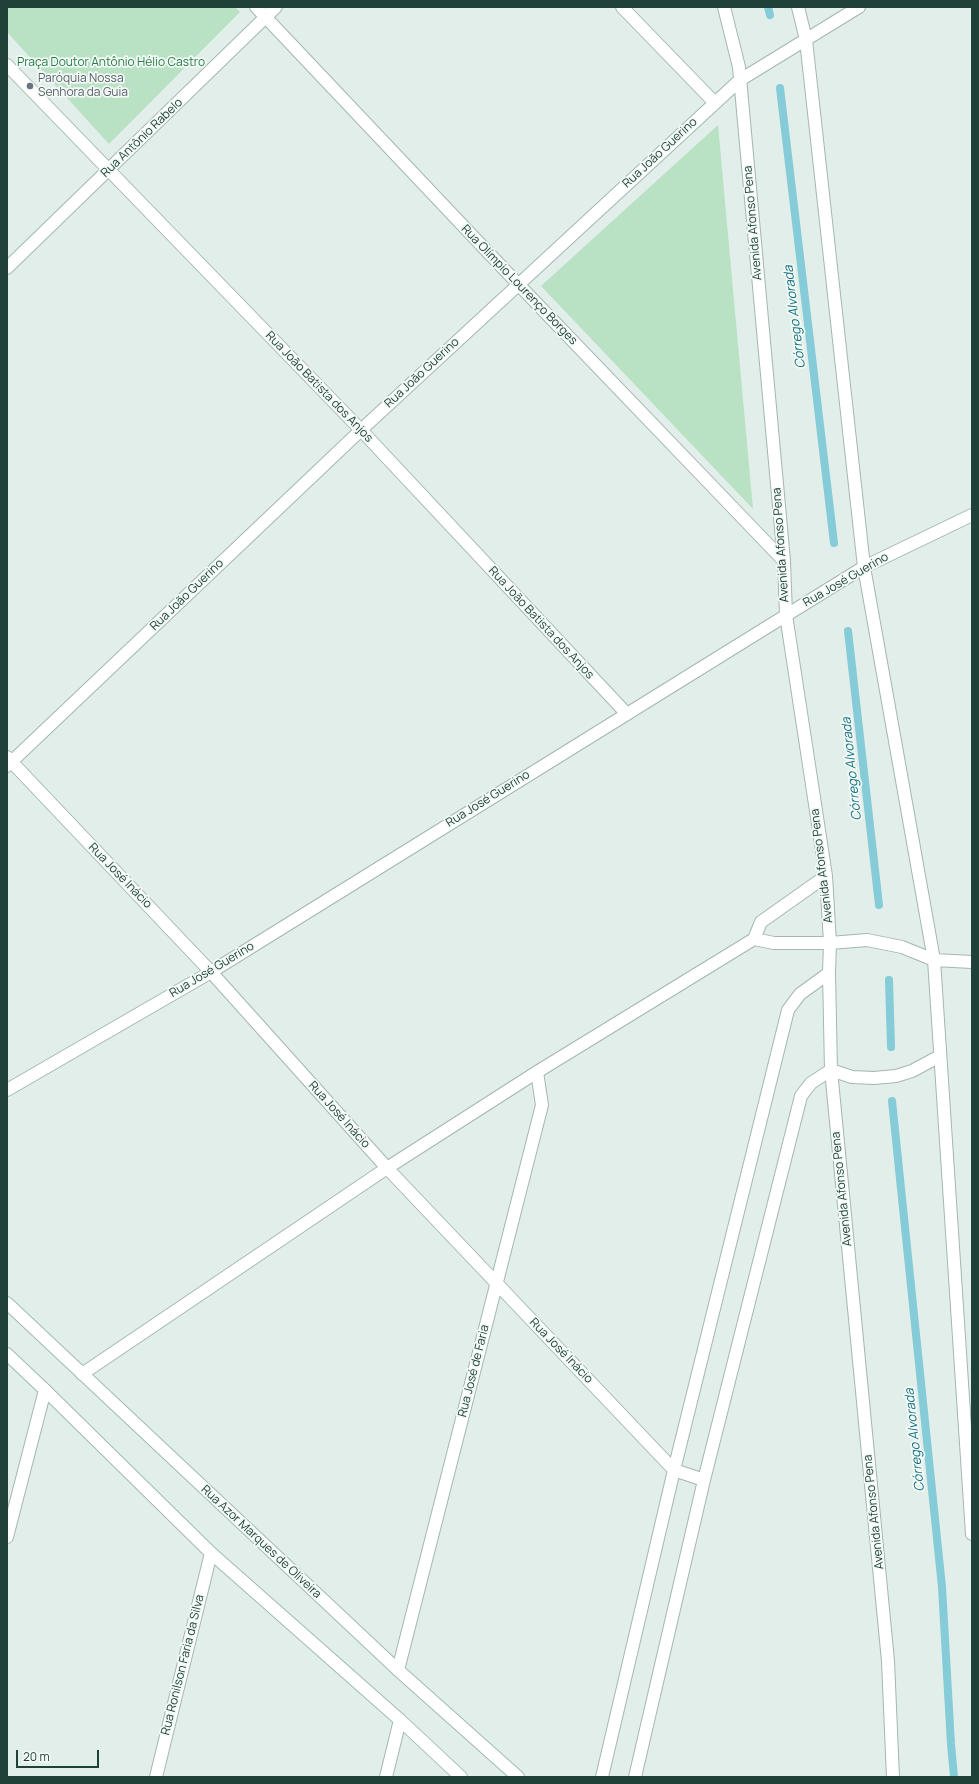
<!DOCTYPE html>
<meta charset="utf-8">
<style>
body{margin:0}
#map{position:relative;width:979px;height:1784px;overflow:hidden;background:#e2eee9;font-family:Manrope,sans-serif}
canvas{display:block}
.frame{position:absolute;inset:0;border:8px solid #204138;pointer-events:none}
.scale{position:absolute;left:16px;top:1750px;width:83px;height:18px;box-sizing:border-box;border:2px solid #204138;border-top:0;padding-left:5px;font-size:12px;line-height:14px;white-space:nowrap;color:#204138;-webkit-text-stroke:3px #f3faf6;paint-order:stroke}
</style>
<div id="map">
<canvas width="979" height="1784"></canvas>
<div class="frame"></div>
<div class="scale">20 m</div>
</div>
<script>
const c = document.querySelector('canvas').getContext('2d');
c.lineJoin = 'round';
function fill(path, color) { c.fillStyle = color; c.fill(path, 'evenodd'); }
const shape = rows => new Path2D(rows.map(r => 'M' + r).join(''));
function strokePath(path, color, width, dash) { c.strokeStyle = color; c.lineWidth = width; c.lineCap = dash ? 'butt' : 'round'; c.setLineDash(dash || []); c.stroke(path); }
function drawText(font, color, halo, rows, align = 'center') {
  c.font = font + ' Manrope,sans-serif'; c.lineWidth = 3.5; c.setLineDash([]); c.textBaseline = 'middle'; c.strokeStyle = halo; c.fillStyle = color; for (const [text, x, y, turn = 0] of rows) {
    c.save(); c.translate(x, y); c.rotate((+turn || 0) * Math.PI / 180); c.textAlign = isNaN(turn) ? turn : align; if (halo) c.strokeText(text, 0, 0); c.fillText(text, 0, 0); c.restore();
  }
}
fill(shape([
 [7,7,235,7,240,12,109,144,7,32],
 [718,125,753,509,541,286]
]), '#b9e1c4');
strokePath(shape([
 [768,7,770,15],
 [780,88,834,543],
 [848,631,879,905],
 [889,980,891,1047],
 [892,1101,942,1587,951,1744,954,1777]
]), '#85cbd8', 8);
const street = shape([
 [256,7,518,284,784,561],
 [622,7,715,103],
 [724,7,739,67,784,561,786,615,826,876,830,943,829,973,831,1070,888,1661,893,1777],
 [798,7,806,40,864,567,934,960,972,1534],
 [7,65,361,430,626,713],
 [7,268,276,7],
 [7,757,211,972,387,1168,674,1470,704,1480],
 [7,766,361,430,740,80,859,7],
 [754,939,774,943,830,943,867,940,902,947,934,960,972,962],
 [7,1090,211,972,864,567,972,515],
 [82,1374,387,1168,537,1072,754,939,761,922,826,876],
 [7,1537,45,1390],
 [398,1670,542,1105,537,1072],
 [156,1777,211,1553],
 [386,1777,400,1720],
 [602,1777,674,1470,788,1010,800,994,829,973],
 [635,1777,704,1480,801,1096,811,1083,831,1070,852,1077,874,1078,896,1076,912,1071,940,1056]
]);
const secondary = shape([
 [7,1303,398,1670,518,1777],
 [7,1354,45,1390,211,1553,400,1720,461,1777]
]);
strokePath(street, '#a4b7b0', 14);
strokePath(secondary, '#9fbbb1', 14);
strokePath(street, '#fff', 12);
strokePath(secondary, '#fff', 12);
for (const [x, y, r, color] of [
 [30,86,4,"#6b7280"]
]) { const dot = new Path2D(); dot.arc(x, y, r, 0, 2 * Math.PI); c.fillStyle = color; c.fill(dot); strokePath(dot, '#f3faf6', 1.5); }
drawText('12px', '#267c48', '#f3faf6', [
 ["Praça Doutor Antônio Hélio Castro",111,63]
]);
drawText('12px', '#5b616d', '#f3faf6', [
 ["Paróquia Nossa",38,79],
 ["Senhora da Guia",38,93]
], 'left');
drawText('12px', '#204138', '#f3faf6', [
 ["Rua Antônio Rabelo",142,138,-44],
 ["Rua João Guerino",660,153,-43],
 ["Avenida Afonso Pena",753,223,-95],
 ["Rua Olímpio Lourenço Borges",519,285,46],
 ["Rua João Guerino",422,373,-43],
 ["Rua João Batista dos Anjos",319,387,46],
 ["Avenida Afonso Pena",781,545,-94],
 ["Rua José Guerino",846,580,-30],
 ["Rua João Guerino",187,595,-44],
 ["Rua João Batista dos Anjos",541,623,47],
 ["Rua José Guerino",488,799,-32],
 ["Avenida Afonso Pena",822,866,-97],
 ["Rua José Inácio",120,876,46],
 ["Rua José Guerino",212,970,-31],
 ["Rua José Inácio",339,1115,48],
 ["Avenida Afonso Pena",842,1189,-96],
 ["Rua José Inácio",561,1351,46],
 ["Rua José de Faria",474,1371,-76],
 ["Avenida Afonso Pena",874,1512,-96],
 ["Rua Azor Marques de Oliveira",261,1542,43],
 ["Rua Ronilson Faria da Silva",183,1665,-76]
]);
drawText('italic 13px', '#147083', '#f3faf6', [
 ["Córrego Alvorada",795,317,-97],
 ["Córrego Alvorada",852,769,-96],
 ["Córrego Alvorada",915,1440,-96]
]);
</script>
